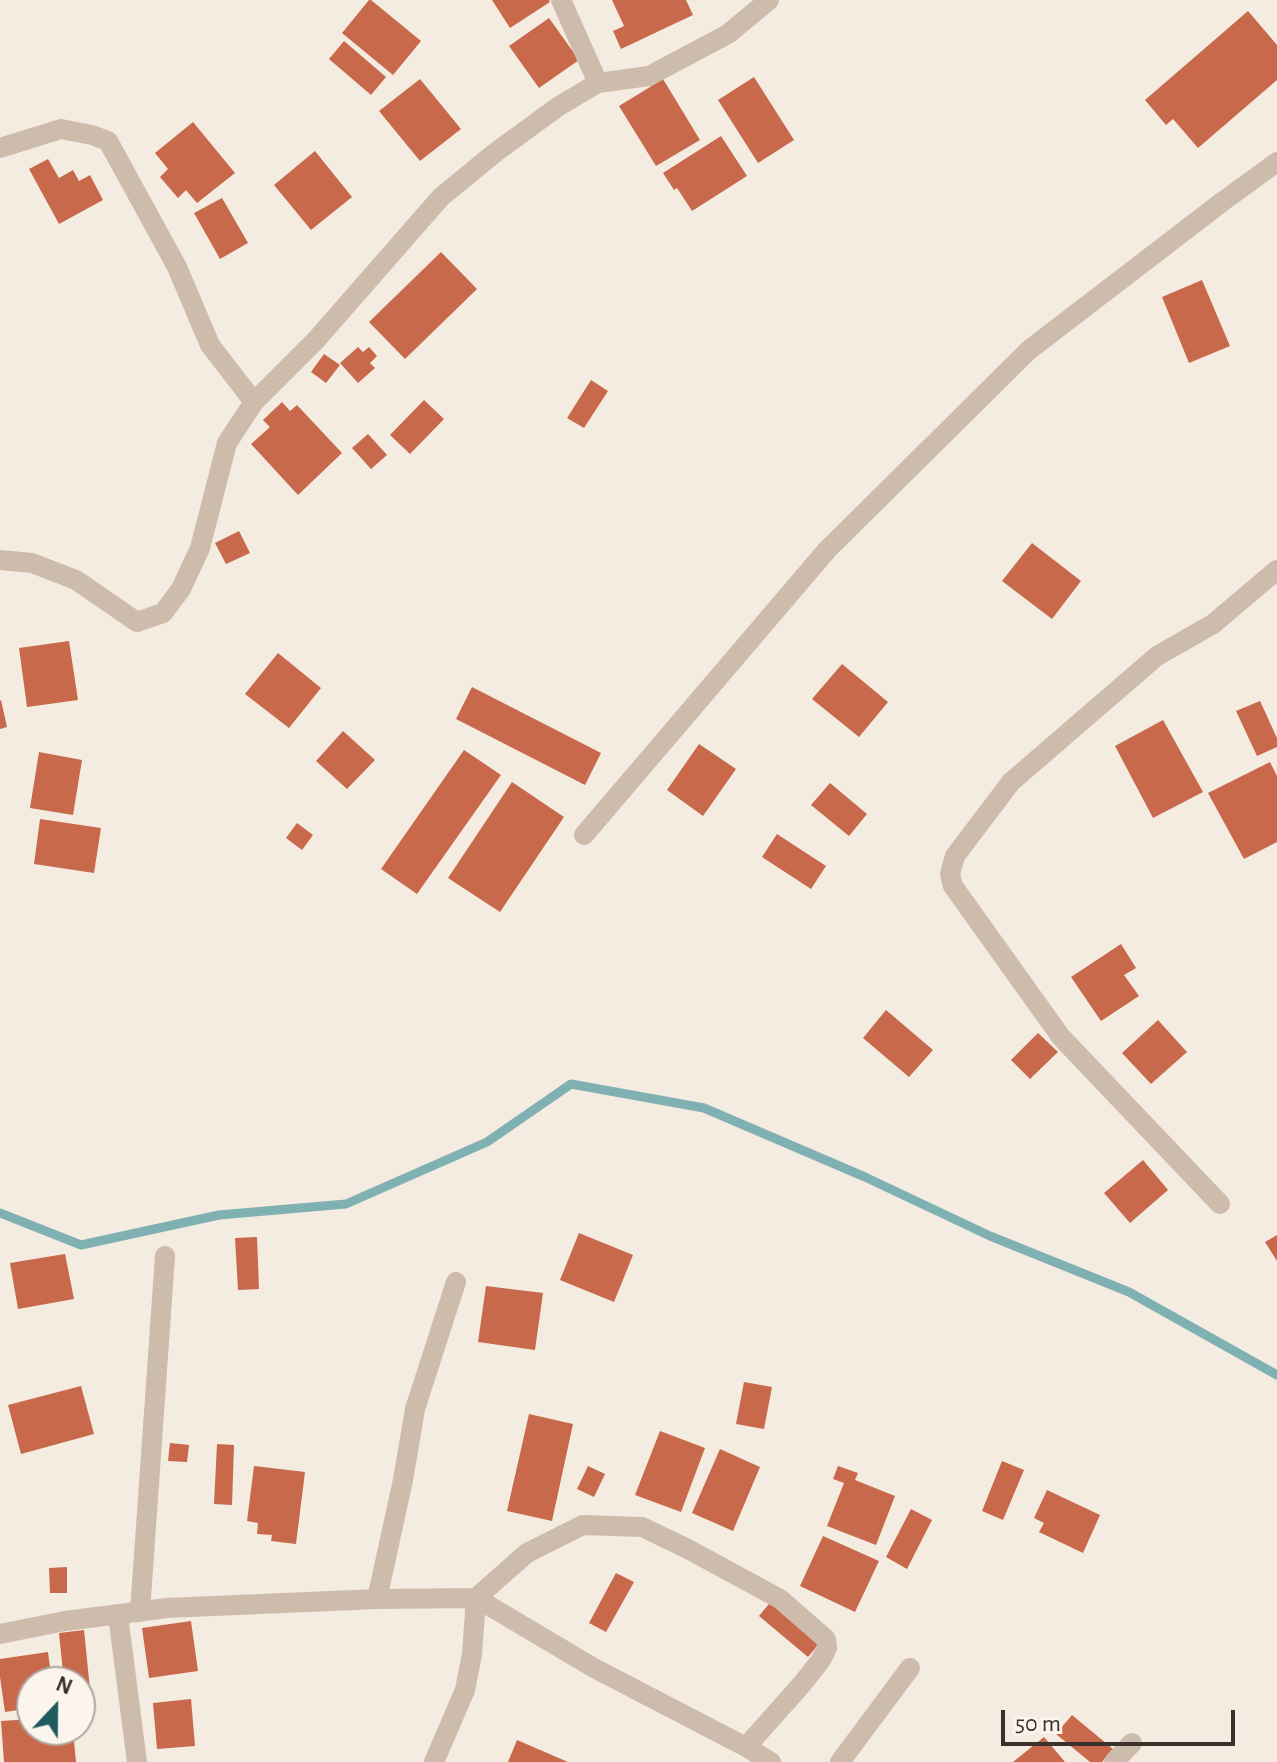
<!DOCTYPE html>
<style>
body{margin:0}
#map{position:relative;width:1277px;height:1762px;overflow:hidden;background:#f4ebe1;font-family:"Alegreya Sans",sans-serif}
canvas{display:block}
.north{position:absolute;left:16px;top:1666px;width:80px;height:80px;box-sizing:border-box;background:#fbf5ee;border:2px solid #aea6a0;border-radius:50%;rotate:22deg;font-size:22px;font-weight:700;line-height:32px;text-align:center;color:#3b302b}
.north::after{content:'';display:block;margin:auto;width:28px;height:36px;background:#1f5a5e;clip-path:polygon(50% 0,100% 100%,50% 72%,0 100%)}
.scale{position:absolute;left:1001px;top:1710px;width:234px;height:36px;box-sizing:border-box;border:4px solid #3b302b;border-top:0;padding-left:10px;font-size:24px;line-height:28px;white-space:nowrap;color:#3b302b;-webkit-text-stroke:6px #fbf5ee;paint-order:stroke}
</style>
<div id="map">
<canvas width="1277" height="1762"></canvas>
<div class="north">N</div>
<div class="scale">50 m</div>
</div>
<script>
const c = document.querySelector('canvas').getContext('2d');
c.lineJoin = 'round';
const shape = rows => new Path2D(rows.map(r => 'M' + r).join(''));
function strokePath(path, color, width, dash) { c.strokeStyle = color; c.lineWidth = width; c.lineCap = dash ? 'butt' : 'round'; c.setLineDash(dash || []); c.stroke(path); }
function fill(path, color) { c.fillStyle = color; c.fill(path, 'evenodd'); }
strokePath(shape([
 [0,1213,81,1245,219,1215,346,1204,487,1142,571,1084,704,1108,865,1177,990,1236,1129,1292,1277,1375]
]), '#7fb0b2', 9);
fill(shape([
 [369,0,371,0,421,41,393,75,342,33],
 [492,0,549,0,550,2,510,28],
 [612,0,686,0,693,15,621,49,613,31,624,26],
 [1248,11,1277,45,1277,80,1198,148,1173,119,1166,125,1145,100],
 [549,18,579,60,539,88,509,46],
 [344,41,386,77,371,95,329,59],
 [754,77,794,140,758,163,718,100],
 [420,79,461,129,420,161,379,111],
 [663,79,700,140,656,166,619,106],
 [193,122,235,173,197,203,186,190,178,198,160,177,168,169,155,153],
 [721,136,747,176,692,211,677,188,674,190,663,173],
 [315,151,352,197,311,230,274,185],
 [48,159,59,178,73,170,79,181,90,175,103,200,59,224,29,169],
 [222,198,248,243,220,259,194,213],
 [441,252,477,289,405,359,369,322],
 [1202,280,1230,346,1189,363,1162,297],
 [358,347,363,352,369,347,377,356,370,363,375,368,358,383,340,363],
 [324,354,340,365,326,383,311,372],
 [591,380,608,391,584,428,567,418],
 [424,400,444,419,410,454,390,435],
 [282,402,290,411,297,405,342,453,298,495,251,444,270,427,263,420],
 [368,434,387,455,371,469,352,448],
 [239,531,250,553,226,564,215,543],
 [1032,543,1081,581,1052,619,1002,581],
 [69,641,78,700,27,707,19,648],
 [278,653,321,688,289,728,245,694],
 [842,664,888,702,859,737,812,699],
 [472,687,601,753,585,785,456,719],
 [1,700,7,727,0,729,0,701],
 [1260,701,1277,738,1277,747,1257,756,1236,711],
 [1163,720,1203,792,1153,818,1115,746],
 [343,731,375,760,347,789,316,761],
 [699,744,736,769,703,816,667,790],
 [464,750,501,775,417,894,381,869],
 [39,752,82,760,73,815,30,808],
 [1270,762,1277,776,1277,842,1244,859,1208,793],
 [512,782,564,817,500,912,448,878],
 [830,783,867,814,849,836,811,805],
 [40,819,101,828,94,873,34,864],
 [297,823,313,835,302,850,286,838],
 [777,834,826,866,811,889,762,857],
 [1121,944,1136,968,1124,975,1139,996,1101,1021,1071,977],
 [886,1010,933,1050,909,1077,863,1038],
 [1158,1020,1187,1052,1151,1084,1122,1053],
 [1038,1033,1058,1052,1030,1079,1011,1060],
 [1143,1160,1168,1190,1130,1223,1104,1193],
 [579,1233,633,1255,614,1302,560,1280],
 [1277,1235,1277,1261,1265,1242],
 [257,1237,259,1289,238,1290,235,1238],
 [65,1254,74,1299,18,1309,10,1263],
 [486,1286,543,1293,535,1350,478,1342],
 [744,1382,772,1387,764,1429,736,1424],
 [81,1386,94,1434,21,1454,8,1405],
 [529,1414,573,1424,552,1521,507,1511],
 [660,1431,705,1448,681,1512,635,1495],
 [170,1443,189,1445,187,1462,168,1461],
 [217,1444,234,1445,232,1505,214,1504],
 [720,1449,760,1467,733,1531,692,1513],
 [1002,1461,1024,1470,1003,1520,982,1511],
 [254,1466,305,1472,296,1544,271,1541,272,1535,257,1534,258,1523,247,1521],
 [588,1466,605,1474,594,1497,577,1489],
 [838,1466,858,1473,855,1480,895,1496,876,1545,827,1526,844,1483,833,1479],
 [1047,1490,1100,1515,1083,1553,1039,1532,1044,1523,1034,1518],
 [911,1509,932,1520,907,1569,886,1557],
 [823,1536,879,1561,855,1612,800,1586],
 [67,1567,67,1593,50,1593,49,1568],
 [616,1573,634,1582,606,1632,589,1623],
 [773,1599,822,1640,808,1657,759,1616],
 [191,1621,198,1671,149,1678,142,1628],
 [84,1630,91,1699,80,1700,80,1682,64,1682,59,1633],
 [48,1652,52,1682,32,1682,32,1708,5,1712,0,1677,0,1659],
 [191,1699,195,1746,157,1749,153,1703],
 [1072,1715,1113,1749,1102,1762,1090,1762,1056,1734],
 [32,1719,32,1730,73,1730,76,1762,4,1762,1,1721],
 [1044,1737,1065,1762,1013,1762],
 [517,1740,568,1762,508,1762]
]), '#c8694b');
strokePath(shape([
 [561,0,598,83],
 [0,148,61,129,92,135,108,141,177,267,210,345,254,402],
 [0,560,32,563,76,580,137,622,163,613,181,589,200,548,227,443,254,402,316,340,441,197,496,152,559,106,598,83,649,76,728,34,769,0],
 [584,835,827,550,1029,350,1222,202,1277,162],
 [1220,1204,1061,1037,953,886,950,874,955,856,1011,782,1157,656,1213,624,1277,570],
 [377,1599,403,1480,415,1409,456,1282],
 [140,1612,165,1256],
 [118,1615,137,1762],
 [0,1634,65,1621,167,1608,377,1599,476,1598,594,1668,746,1747,771,1762],
 [434,1762,465,1690,472,1654,476,1598,527,1553,583,1525,642,1527,686,1548,780,1599,826,1639,827,1648,821,1660,802,1684,746,1747],
 [840,1762,910,1668],
 [1114,1762,1132,1743]
]), '#cdbbac', 20);
</script>
